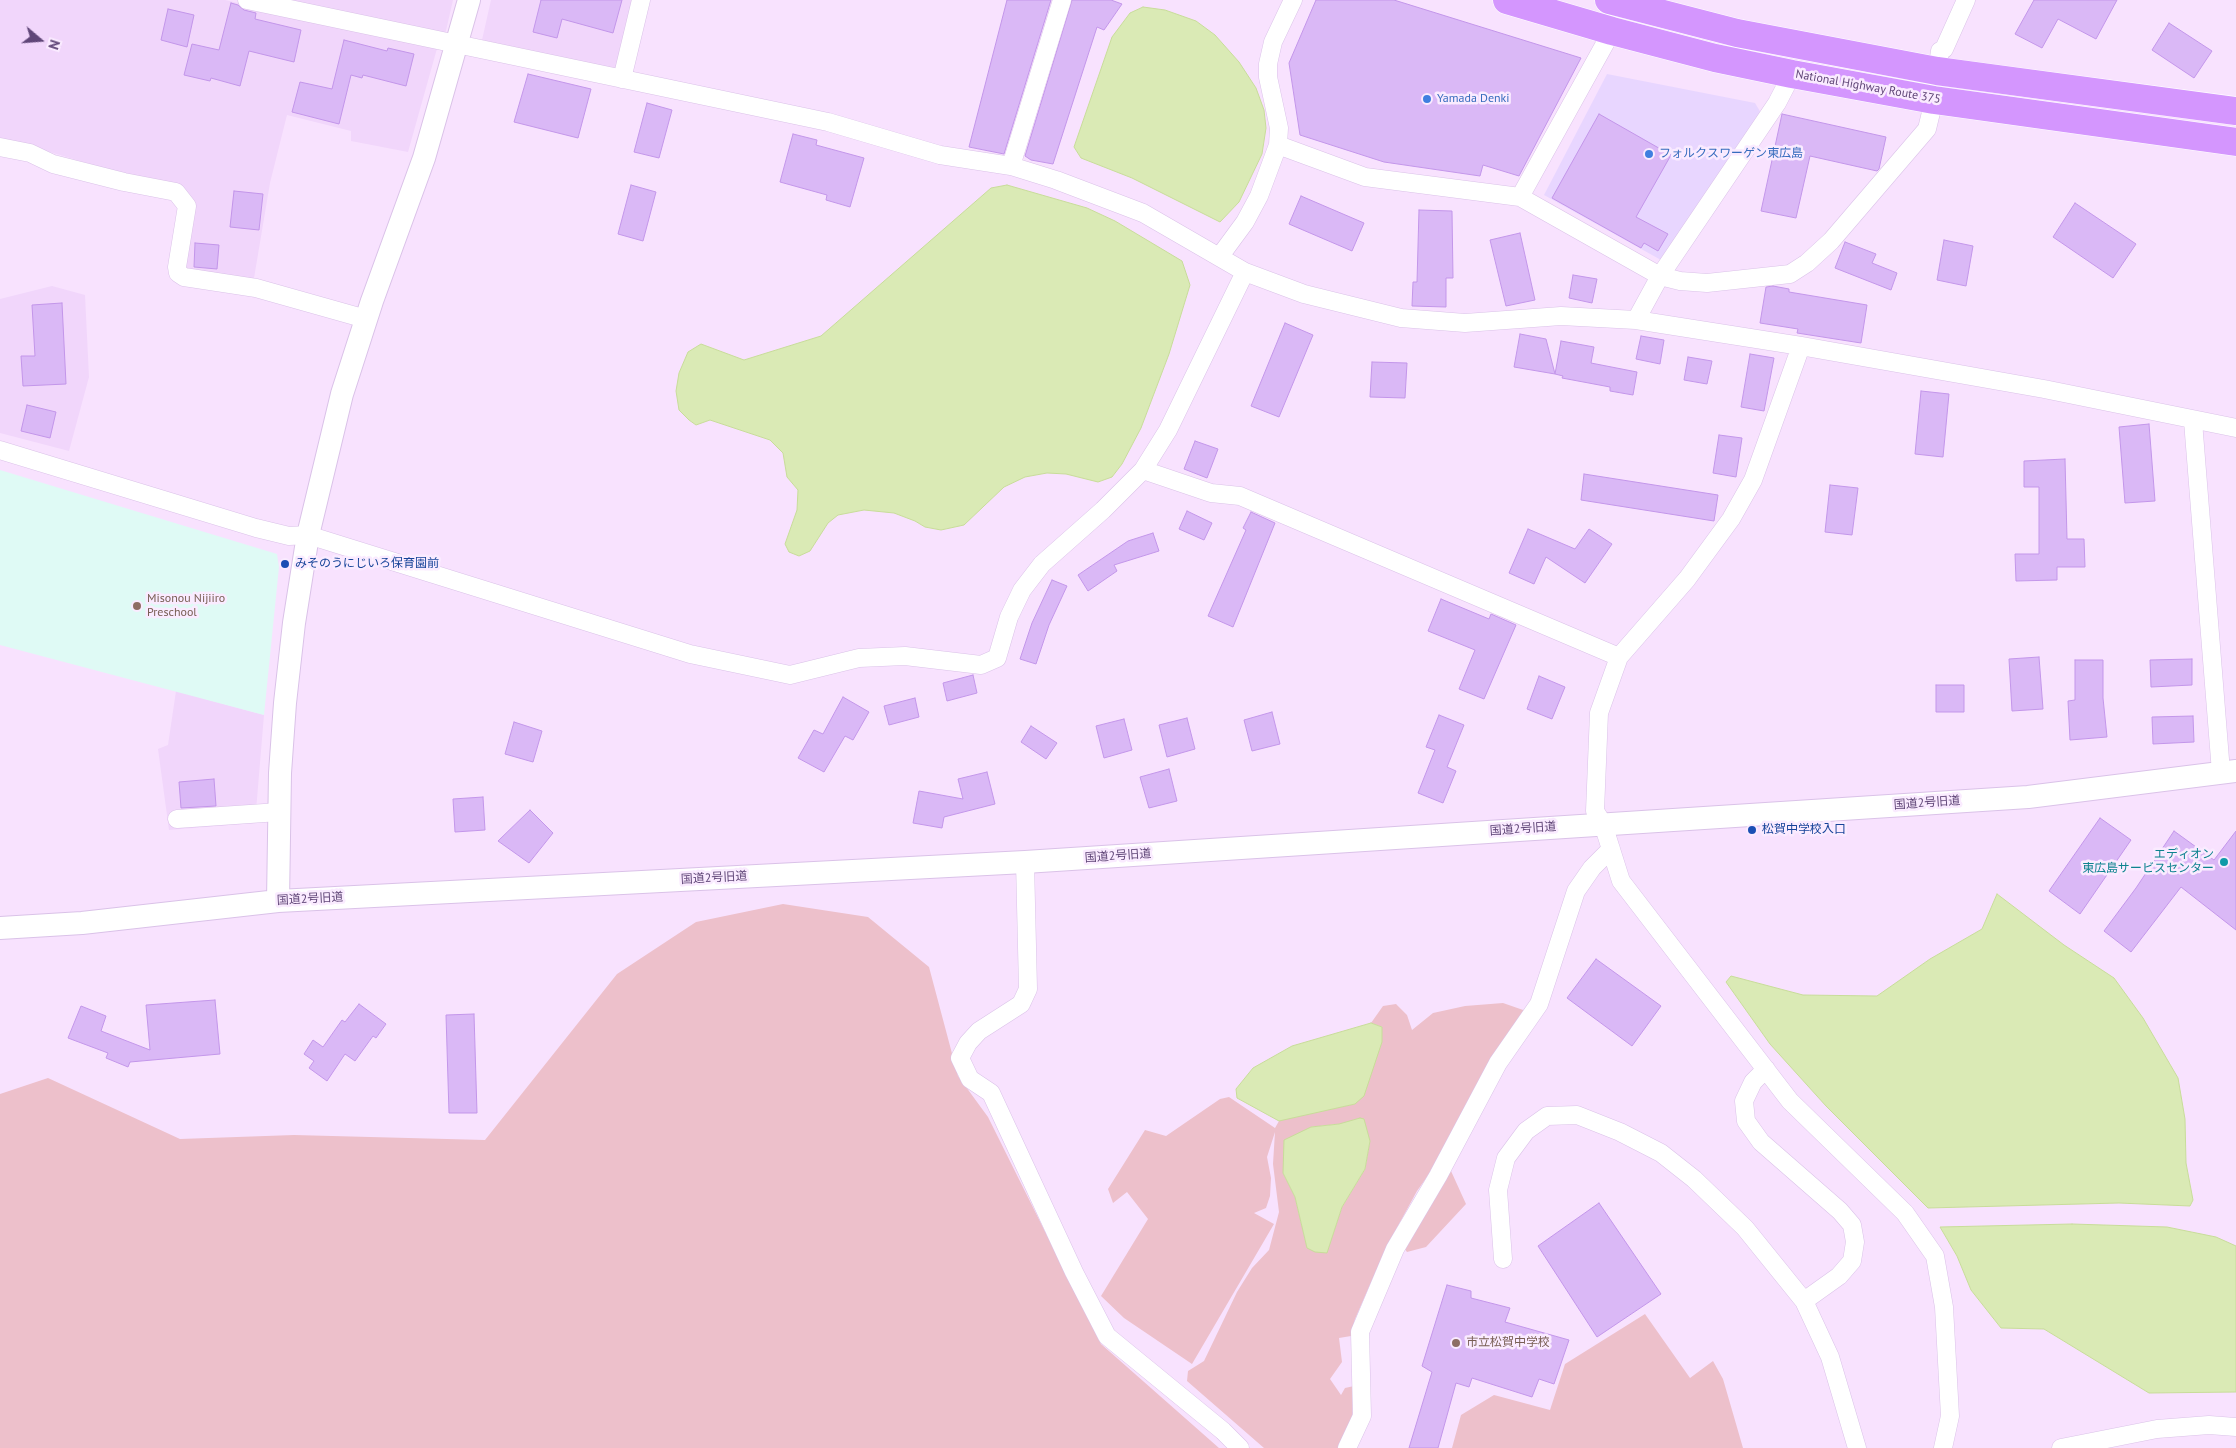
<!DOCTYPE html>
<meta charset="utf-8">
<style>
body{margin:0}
#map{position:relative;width:2236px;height:1448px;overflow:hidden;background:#f8e2fe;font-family:"PT Sans",sans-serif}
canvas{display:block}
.north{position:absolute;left:15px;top:15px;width:50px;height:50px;-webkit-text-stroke:4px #faebff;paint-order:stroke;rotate:108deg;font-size:14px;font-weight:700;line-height:20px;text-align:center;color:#604678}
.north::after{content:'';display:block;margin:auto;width:18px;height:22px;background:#604678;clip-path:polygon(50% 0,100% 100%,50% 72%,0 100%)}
</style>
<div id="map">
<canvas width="2236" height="1448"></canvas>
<div class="north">N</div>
</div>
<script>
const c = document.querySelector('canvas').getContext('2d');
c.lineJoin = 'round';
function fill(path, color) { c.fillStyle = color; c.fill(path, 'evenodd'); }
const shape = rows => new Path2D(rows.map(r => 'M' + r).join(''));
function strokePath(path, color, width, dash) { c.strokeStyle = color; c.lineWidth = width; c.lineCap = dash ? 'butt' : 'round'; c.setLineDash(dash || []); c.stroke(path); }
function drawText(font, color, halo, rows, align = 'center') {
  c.font = font + ' "PT Sans","Noto Sans JP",sans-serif'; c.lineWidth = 5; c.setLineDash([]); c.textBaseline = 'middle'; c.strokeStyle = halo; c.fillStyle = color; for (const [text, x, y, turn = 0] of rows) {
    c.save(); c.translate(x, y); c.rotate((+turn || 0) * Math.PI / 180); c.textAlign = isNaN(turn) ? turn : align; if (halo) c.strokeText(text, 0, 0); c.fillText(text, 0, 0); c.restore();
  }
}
fill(shape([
 [0,0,225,0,303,18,438,45,408,152,351,141,351,131,287,115,270,183,253,284,183,271,195,206,164,186,33,147,0,140],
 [283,0,453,0,445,35],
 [491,0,633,0,617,69,482,40],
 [52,286,85,295,89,377,69,451,0,433,0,299],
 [176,691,264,715,255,823,169,830,158,749,168,745]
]), '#f1d6fb');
fill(shape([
 [1607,74,1755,103,1761,113,1661,260,1544,195]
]), '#e8d6ff');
fill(shape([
 [0,470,277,554,279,567,264,715,0,645]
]), '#dffaf5');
fill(shape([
 [783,904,868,917,929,967,958,1076,988,1117,1101,1344,1219,1448,0,1448,0,1094,48,1078,180,1139,294,1135,485,1140,617,974,696,922],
 [1503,1003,1526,1011,1449,1146,1417,1191,1387,1246,1355,1319,1351,1336,1339,1338,1342,1362,1330,1379,1341,1395,1345,1388,1354,1386,1352,1423,1338,1448,1264,1448,1187,1381,1188,1371,1204,1361,1237,1292,1252,1268,1269,1250,1279,1212,1273,1164,1275,1132,1267,1157,1271,1178,1270,1196,1266,1208,1254,1213,1274,1224,1192,1364,1124,1318,1101,1296,1148,1219,1127,1192,1113,1203,1108,1189,1145,1130,1166,1136,1220,1099,1229,1097,1275,1128,1279,1121,1288,1117,1355,1104,1382,1027,1371,1023,1383,1006,1396,1004,1407,1015,1412,1030,1433,1013,1465,1006],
 [1339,1124,1370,1141,1365,1169,1342,1207,1327,1252,1307,1247,1295,1197,1283,1173,1311,1127],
 [1451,1171,1466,1204,1426,1247,1407,1252,1404,1248,1426,1206],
 [1645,1314,1690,1378,1713,1361,1723,1379,1743,1448,1452,1448,1461,1415,1494,1395,1550,1410,1565,1364]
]), '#edc0cb');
const water = shape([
 [1143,7,1165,10,1196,21,1215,35,1239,62,1256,88,1264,110,1266,128,1262,154,1239,202,1220,222,1132,178,1081,158,1074,147,1112,37,1130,13,1143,7],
 [1007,185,1087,208,1115,221,1182,261,1190,285,1169,354,1141,428,1122,464,1112,477,1098,482,1066,474,1047,473,1025,477,1004,487,964,525,941,530,925,527,915,521,894,513,864,510,838,515,828,523,810,551,799,556,789,552,785,544,797,510,798,490,787,477,783,453,770,440,710,420,696,425,689,420,679,410,676,391,679,373,688,352,701,344,744,360,821,336,991,188,1007,185],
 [1997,894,2064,945,2114,978,2143,1018,2178,1078,2185,1119,2186,1163,2193,1200,2190,1206,2119,1203,1928,1208,1826,1106,1770,1044,1726,982,1731,976,1803,995,1877,996,1930,959,1982,929,1997,894],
 [1371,1023,1382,1027,1382,1042,1364,1096,1355,1104,1279,1121,1237,1098,1236,1089,1253,1068,1292,1046,1371,1023],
 [1360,1118,1364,1119,1370,1141,1365,1169,1342,1207,1327,1253,1315,1252,1307,1248,1295,1197,1283,1173,1284,1140,1311,1127,1339,1124,1360,1118],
 [2072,1224,2167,1227,2216,1237,2236,1246,2236,1392,2149,1393,2044,1329,2001,1328,1971,1290,1957,1256,1940,1227,2072,1224]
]);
fill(water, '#daeab5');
strokePath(water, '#c8dc9a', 1);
const building = shape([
 [541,0,622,0,613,33,562,19,557,38,533,32,541,0],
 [1007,0,1051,0,1004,154,969,147,1007,0],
 [1072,0,1111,0,1122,4,1104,30,1097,27,1053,164,1031,160,1025,156,1072,0],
 [1316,0,1394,0,1581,58,1519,176,1483,165,1480,176,1384,162,1300,135,1289,63,1316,0],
 [2034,0,2117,0,2096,39,2058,19,2042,48,2015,34,2034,0],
 [231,3,238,5,244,10,256,13,255,19,301,30,294,62,249,51,240,86,211,78,210,81,184,75,192,44,219,50,231,3],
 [168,9,194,15,187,47,161,40,168,9],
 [2169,23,2212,51,2194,78,2152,50,2169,23],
 [344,40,387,51,388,48,414,54,406,86,363,75,362,78,351,75,339,124,292,112,300,82,332,89,344,40],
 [528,74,591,89,578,138,514,122,528,74],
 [647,103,672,110,659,158,634,152,647,103],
 [1599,114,1671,155,1636,217,1668,234,1658,251,1644,243,1641,248,1552,198,1599,114],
 [1782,114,1886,137,1879,169,1877,171,1810,156,1796,218,1761,211,1782,114],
 [793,134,817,140,816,145,864,158,850,207,826,200,827,195,780,182,793,134],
 [631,185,656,192,643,241,618,234,631,185],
 [234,191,263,194,259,230,230,227,234,191],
 [1301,196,1364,223,1352,251,1289,224,1301,196],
 [2075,203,2136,244,2113,278,2053,237,2075,203],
 [1419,210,1452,211,1453,278,1446,278,1446,307,1412,306,1413,282,1417,282,1419,210],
 [1520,233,1535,300,1506,306,1490,240,1520,233],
 [1944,240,1973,246,1966,286,1937,280,1944,240],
 [1845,242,1876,254,1872,263,1897,273,1891,290,1835,268,1845,242],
 [195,243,219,245,217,269,194,267,195,243],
 [1573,275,1597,279,1592,303,1569,298,1573,275],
 [1773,286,1789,289,1789,292,1867,305,1861,343,1797,333,1798,329,1760,323,1766,287,1773,286],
 [62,303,66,384,23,386,21,356,35,356,32,305,62,303],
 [1285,323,1313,335,1279,417,1251,406,1285,323],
 [1520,334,1546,339,1555,374,1514,367,1520,334],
 [1641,336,1664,340,1660,364,1636,359,1641,336],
 [1561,341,1594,347,1591,363,1637,372,1633,395,1610,391,1610,387,1562,378,1563,376,1555,374,1561,341],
 [1750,354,1774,358,1764,411,1741,407,1750,354],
 [1688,357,1712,361,1707,384,1684,380,1688,357],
 [1372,362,1407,363,1405,398,1370,397,1372,362],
 [1921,391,1949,394,1943,457,1915,454,1921,391],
 [27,405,56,412,50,438,21,431,27,405],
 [2149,424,2155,501,2125,503,2119,427,2149,424],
 [1719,435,1742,438,1736,477,1713,473,1719,435],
 [1195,441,1218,449,1207,478,1184,469,1195,441],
 [2065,459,2067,539,2084,539,2085,567,2057,567,2057,580,2016,581,2015,554,2039,554,2039,487,2024,487,2024,461,2065,459],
 [1584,474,1718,495,1714,521,1581,500,1584,474],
 [1830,485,1858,488,1852,535,1825,532,1830,485],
 [1187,511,1212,523,1204,540,1179,529,1187,511],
 [1251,512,1275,523,1233,627,1208,616,1246,530,1243,528,1251,512],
 [1528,529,1575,549,1589,529,1612,544,1585,583,1546,557,1534,584,1509,573,1528,529],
 [1153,533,1159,551,1114,565,1117,571,1088,591,1078,575,1128,541,1153,533],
 [1052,580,1067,586,1049,625,1036,664,1020,659,1032,623,1052,580],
 [1441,599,1489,619,1491,614,1516,625,1484,699,1459,689,1475,650,1428,631,1441,599],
 [2039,657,2043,709,2012,711,2009,659,2039,657],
 [2192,659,2192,685,2151,687,2150,660,2192,659],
 [2075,660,2103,660,2103,698,2107,737,2070,740,2068,701,2075,700,2075,660],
 [973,675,977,693,947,701,943,683,973,675],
 [1539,676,1565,687,1552,719,1527,709,1539,676],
 [1936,685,1964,685,1964,712,1936,712,1936,685],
 [843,697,869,712,853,740,845,736,824,772,798,758,814,730,823,734,843,697],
 [915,698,919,717,889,725,884,706,915,698],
 [1272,712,1280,744,1252,751,1244,720,1272,712],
 [1439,715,1464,725,1447,767,1456,771,1443,803,1418,793,1435,750,1426,747,1439,715],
 [2193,716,2194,742,2153,744,2152,717,2193,716],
 [1187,718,1195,749,1167,757,1159,725,1187,718],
 [1124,719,1132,750,1104,758,1096,726,1124,719],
 [514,722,542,731,533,762,505,754,514,722],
 [1031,726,1057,743,1046,759,1021,742,1031,726],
 [1169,769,1177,801,1149,808,1140,777,1169,769],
 [987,772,995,804,944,817,942,828,913,823,919,791,963,799,958,779,987,772],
 [214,779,216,806,181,808,179,782,214,779],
 [483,797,485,830,455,832,453,799,483,797],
 [530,810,553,833,529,863,498,841,530,810],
 [2100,818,2131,840,2080,914,2049,891,2100,818],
 [2174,831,2214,860,2236,831,2236,930,2181,887,2131,952,2104,931,2136,888,2174,831],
 [1596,959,1661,1006,1632,1046,1567,998,1596,959],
 [215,1000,220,1054,130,1062,128,1067,106,1058,108,1053,68,1038,81,1006,106,1016,101,1031,150,1050,146,1005,215,1000],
 [359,1004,386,1024,376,1038,373,1036,355,1061,345,1054,327,1081,309,1068,314,1061,304,1054,313,1040,323,1047,342,1020,345,1022,359,1004],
 [474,1014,477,1113,449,1113,446,1015,474,1014],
 [1599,1203,1661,1294,1597,1337,1538,1246,1599,1203],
 [1447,1285,1471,1291,1471,1298,1510,1308,1505,1322,1569,1340,1554,1384,1539,1379,1532,1397,1472,1378,1469,1387,1456,1383,1438,1448,1409,1448,1432,1372,1422,1366,1447,1285]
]);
fill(building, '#dab8f6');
strokePath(building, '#c396ea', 1);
const minor = shape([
 [247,0,828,122,940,155,1011,166,1056,180,1143,213,1245,272,1304,294,1401,318,1465,323,1561,316,1636,320,1801,346,2044,389,2236,428],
 [1937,71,1940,51,1944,49,1966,0],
 [622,79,641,0],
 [1278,145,1365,177,1520,197,1612,31],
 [0,147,30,153,53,164,124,182,176,192,187,206,177,267,178,273,184,277,256,288,366,319],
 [1011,166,1062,0],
 [1520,197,1660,276,1680,281,1707,283,1790,274,1807,263,1831,241,1927,129,1934,100],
 [1220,256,1245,222,1259,196,1278,145,1279,128,1268,77,1268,64,1273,42,1293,0],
 [1636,320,1660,276,1777,103,1792,74],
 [1801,346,1753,480,1731,519,1687,579,1619,657,1599,713,1595,811,1603,824,1621,881,1790,1101,1905,1213,1935,1256,1944,1307,1950,1416,1943,1448],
 [2193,421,2221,772],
 [0,450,256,528,289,536,308,535,690,654,790,675,859,658,905,656,981,665,997,658,1009,617,1022,590,1042,564,1103,510,1143,470,1168,430,1245,272],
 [1143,470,1211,493,1240,496,1619,657],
 [177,819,279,812],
 [1025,862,1028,989,1021,1004,979,1031,968,1043,960,1058,970,1079,991,1093,1074,1272,1107,1336,1223,1431,1240,1448],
 [1766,1069,1753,1082,1744,1101,1746,1121,1761,1142,1840,1211,1852,1225,1855,1242,1852,1261,1839,1276,1804,1301],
 [1503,1259,1498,1190,1506,1158,1526,1131,1547,1116,1577,1115,1620,1132,1661,1153,1694,1179,1745,1228,1804,1301,1830,1357,1857,1448],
 [1347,1448,1362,1416,1360,1332,1395,1249,1438,1176,1498,1063,1539,1004,1576,891,1592,868,1611,849],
 [2061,1448,2157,1429,2209,1425,2236,1427]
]);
const tertiary = shape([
 [278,901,280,773,285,703,294,623,308,535,342,394,372,301,424,158,469,0],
 [0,928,82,923,278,901,1025,862,2028,797,2236,771]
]);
const trunk = shape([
 [1507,0,1612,31,1715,58,1792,74,1934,100,2236,142],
 [1609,0,1737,33,1937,71,2236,111]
]);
strokePath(minor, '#dac2e8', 19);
strokePath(tertiary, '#dac2e8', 24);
strokePath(trunk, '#fff', 29);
strokePath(minor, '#fff', 18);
strokePath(tertiary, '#fff', 22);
strokePath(trunk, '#d496fe', 28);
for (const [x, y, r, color] of [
 [1427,99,5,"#3f7fe0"],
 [1649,154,5,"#3f7fe0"],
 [285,564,5,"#1a4fb4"],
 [137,606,5,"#8d6e63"],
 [1752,830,5,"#1a4fb4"],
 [2224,862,5,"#0f9aa8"],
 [1456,1343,5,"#8d6e63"]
]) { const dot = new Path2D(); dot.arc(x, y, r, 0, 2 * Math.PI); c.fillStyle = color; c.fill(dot); strokePath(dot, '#faebff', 2); }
drawText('12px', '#604678', '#faebff', [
 ["National Highway Route 375",1868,87,10],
 ["国道2号旧道",1927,803,-4],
 ["国道2号旧道",1523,829,-4],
 ["国道2号旧道",1118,856,-4],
 ["国道2号旧道",714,878,-3],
 ["国道2号旧道",310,899,-3]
]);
drawText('12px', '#366cbe', '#faebff', [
 ["Yamada Denki",1437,99],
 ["フォルクスワーゲン東広島",1659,154]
], 'left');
drawText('12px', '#164399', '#faebff', [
 ["みそのうにじいろ保育園前",295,564],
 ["松賀中学校入口",1762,830]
], 'left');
drawText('12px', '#785e54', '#faebff', [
 ["Misonou Nijiiro",147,599],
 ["Preschool",147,613],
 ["市立松賀中学校",1466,1343]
], 'left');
drawText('12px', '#0d838f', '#faebff', [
 ["エディオン",2214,855],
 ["東広島サービスセンター",2214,869]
], 'right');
</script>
